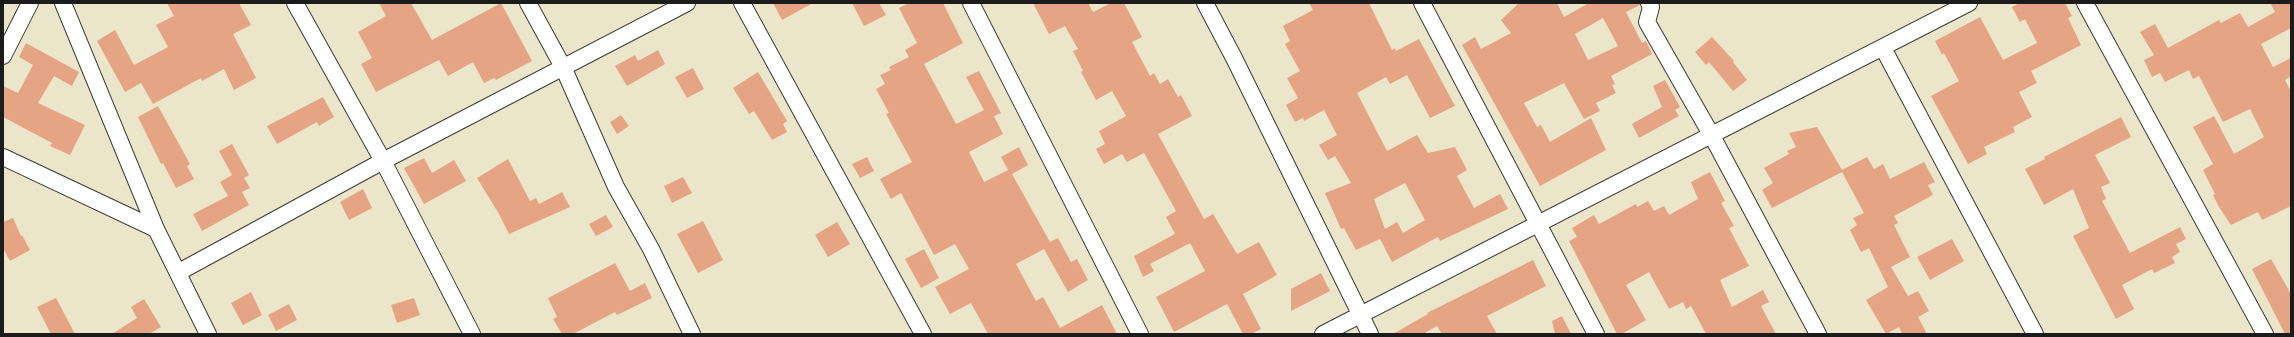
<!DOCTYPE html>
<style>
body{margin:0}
#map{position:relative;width:2294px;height:337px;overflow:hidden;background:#ebe5c9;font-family:"Gochi Hand",sans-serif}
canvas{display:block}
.frame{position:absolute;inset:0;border:4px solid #1c1c1c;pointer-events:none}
</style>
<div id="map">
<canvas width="2294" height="337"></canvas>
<div class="frame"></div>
</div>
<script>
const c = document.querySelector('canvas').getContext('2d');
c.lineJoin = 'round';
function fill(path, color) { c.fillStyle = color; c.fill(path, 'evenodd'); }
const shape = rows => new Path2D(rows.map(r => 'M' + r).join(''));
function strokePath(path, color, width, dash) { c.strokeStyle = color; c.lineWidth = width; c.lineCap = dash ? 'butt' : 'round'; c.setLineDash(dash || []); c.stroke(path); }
fill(shape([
 [167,3,239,3,251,25,233,34,256,78,234,90,224,69,202,81,201,78,153,104,141,83,125,92,97,41,115,30,134,65,168,47,156,25,174,16],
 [379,3,411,3,432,40,501,3,532,61,496,80,494,78,484,83,473,62,448,76,439,60,376,92,361,64,372,58,358,32,386,16],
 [773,3,813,3,782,20],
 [852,3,879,3,886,15,864,26],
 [909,3,943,3,963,43,924,64,956,124,984,110,966,77,979,71,1001,113,994,116,1003,134,969,152,984,182,1008,170,1001,157,1019,147,1028,165,1012,174,1050,242,1058,238,1071,262,1077,259,1088,280,1068,292,1044,249,1016,264,1036,301,1043,297,1060,328,1102,305,1117,334,988,334,971,303,950,314,935,287,969,269,955,244,934,255,901,193,891,199,880,179,912,162,886,114,889,113,876,89,885,84,880,75,891,70,889,67,909,57,905,50,917,43,899,8],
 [1033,3,1088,3,1093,12,1111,3,1124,3,1142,37,1132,42,1150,76,1154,73,1160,84,1168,79,1178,97,1181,95,1192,116,1158,134,1204,219,1213,214,1237,254,1259,242,1277,275,1243,294,1261,329,1251,334,1243,334,1227,304,1174,332,1156,297,1205,271,1190,243,1150,264,1154,271,1143,277,1134,256,1175,234,1166,217,1176,211,1144,153,1127,162,1122,154,1104,164,1096,149,1105,144,1099,131,1126,116,1112,91,1096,100,1081,72,1083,71,1073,51,1078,49,1065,26,1049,34],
 [1309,3,1369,3,1392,50,1395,48,1396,51,1419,39,1455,106,1430,118,1407,75,1390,84,1386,77,1357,93,1387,151,1417,135,1428,153,1455,147,1467,170,1457,176,1474,208,1500,194,1508,209,1440,241,1438,237,1392,262,1380,239,1356,250,1344,228,1341,229,1325,193,1351,183,1335,156,1328,160,1319,145,1337,135,1324,110,1304,121,1303,118,1295,122,1286,105,1298,98,1287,78,1300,71,1285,44,1290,41,1283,26,1313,10],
 [1405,183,1425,220,1403,233,1397,222,1385,229,1374,199],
 [1519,3,1557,3,1564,17,1589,3,1640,3,1640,5,1626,12,1642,43,1646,41,1652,54,1611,76,1615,84,1612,85,1616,93,1596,103,1600,111,1584,119,1564,83,1524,103,1537,127,1541,125,1550,142,1591,118,1606,150,1540,186,1462,45,1475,37,1481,49,1511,33,1501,20],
 [1603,18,1618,46,1588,60,1575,34],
 [2020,3,2065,3,2072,16,2068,18,2081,45,2031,71,2037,83,2019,92,2032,117,2013,127,2015,132,1984,147,1987,154,1968,164,1931,96,1959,81,1944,53,1942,55,1935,41,1980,17,2003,60,2037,43,2025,19,2020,22,2012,7],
 [2270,3,2291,3,2291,28,2261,44,2273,67,2291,58,2291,76,2285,80,2291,92,2291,206,2262,220,2258,212,2231,225,2219,207,2213,195,2215,194,2203,170,2213,164,2193,127,2214,116,2234,154,2264,137,2250,109,2223,122,2199,76,2193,79,2189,70,2165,82,2160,73,2152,77,2144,60,2154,55,2140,32,2155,24,2168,48,2219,20,2221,23,2240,13,2248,27,2275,12],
 [1712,37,1734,61,1733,62,1747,80,1733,91,1709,62,1706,65,1695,52],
 [26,43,79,72,72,86,54,76,38,103,85,125,70,155,50,146,52,143,3,117,3,86,18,93,33,65,19,57],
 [658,50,665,64,627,86,615,66,635,55,638,61],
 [693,68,704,89,687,98,675,77],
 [758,72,787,121,783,124,787,132,772,140,754,111,749,114,733,88],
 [1665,80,1680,107,1675,110,1679,116,1639,138,1632,124,1662,107,1653,86],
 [323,97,334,117,319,126,317,122,277,144,267,126],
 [158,106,190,164,187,166,194,179,176,188,163,163,161,164,138,117],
 [621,115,629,126,617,134,610,122],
 [2121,117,2131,137,2095,155,2110,183,2101,187,2106,199,2102,201,2130,253,2180,227,2186,239,2176,244,2180,252,2172,257,2175,263,2154,273,2152,269,2122,285,2134,309,2116,319,2073,236,2089,228,2073,189,2044,205,2025,169,2045,159,2044,157],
 [1817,127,1842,170,1867,157,1874,169,1883,164,1890,179,1924,162,1935,182,1928,185,1933,195,1894,216,1898,223,1894,225,1910,257,1891,267,1908,296,1918,291,1929,311,1918,317,1927,334,1902,334,1899,327,1886,334,1866,300,1888,287,1869,248,1861,252,1850,230,1857,225,1853,218,1864,213,1842,172,1772,208,1762,190,1773,183,1764,168,1789,154,1787,151,1796,147,1789,133],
 [232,144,249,175,244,178,250,188,242,192,249,205,202,231,193,214,228,196,220,182,232,175,219,151],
 [867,157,874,171,860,178,852,164],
 [424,158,432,173,454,160,466,181,424,204,404,168],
 [508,159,530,201,536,198,539,204,562,192,570,207,509,234,499,214,477,178],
 [1710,172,1725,201,1721,203,1734,226,1729,228,1749,266,1720,280,1732,307,1763,290,1769,302,1761,306,1776,334,1706,334,1691,306,1686,309,1683,302,1669,309,1649,272,1626,285,1646,320,1622,334,1617,334,1569,241,1577,237,1572,228,1594,215,1599,224,1636,204,1637,207,1648,201,1654,211,1664,206,1669,215,1698,199,1691,182],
 [683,177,692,193,672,203,664,186],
 [363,189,372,208,349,220,340,202],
 [606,215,613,227,596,236,589,224],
 [13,218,21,236,22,235,30,250,10,261,3,248,3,222],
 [703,221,723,260,698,273,677,234],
 [837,222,850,244,828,257,815,235],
 [1952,239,1964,261,1930,280,1917,257],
 [924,249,939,278,921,288,905,259],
 [2271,259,2291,294,2291,334,2285,334,2252,269],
 [1533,260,1546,286,1487,316,1497,334,1442,334,1437,326,1423,334,1393,334,1428,314,1427,313],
 [615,263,630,291,645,283,652,298,617,315,615,312,573,334,562,334,553,319,557,317,548,298],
 [1321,273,1330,291,1291,311,1291,289],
 [251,292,262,315,243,325,231,303],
 [56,298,75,334,51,334,37,307],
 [414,298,420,315,397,323,391,305],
 [144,299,161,327,149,334,112,334,137,318,131,307],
 [289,304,297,320,276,331,268,315],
 [1562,316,1571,334,1555,334,1552,321]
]), '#e5a585');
const minor = shape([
 [63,3,156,229,208,334],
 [295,3,383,161,472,334],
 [528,3,563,67,616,187,651,249,692,334],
 [742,3,923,334],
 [971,3,1140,334],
 [1205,3,1234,58,1370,334],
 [1422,3,1596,334],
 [1649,3,1651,7,1647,22,1712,136,1818,334],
 [2085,3,2265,334],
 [1883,48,2035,334],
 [3,56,30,3],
 [3,157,156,229],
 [179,272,383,161,687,3],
 [1323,334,1969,3]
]);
strokePath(minor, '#3b3a36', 18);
strokePath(minor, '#fff', 16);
</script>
